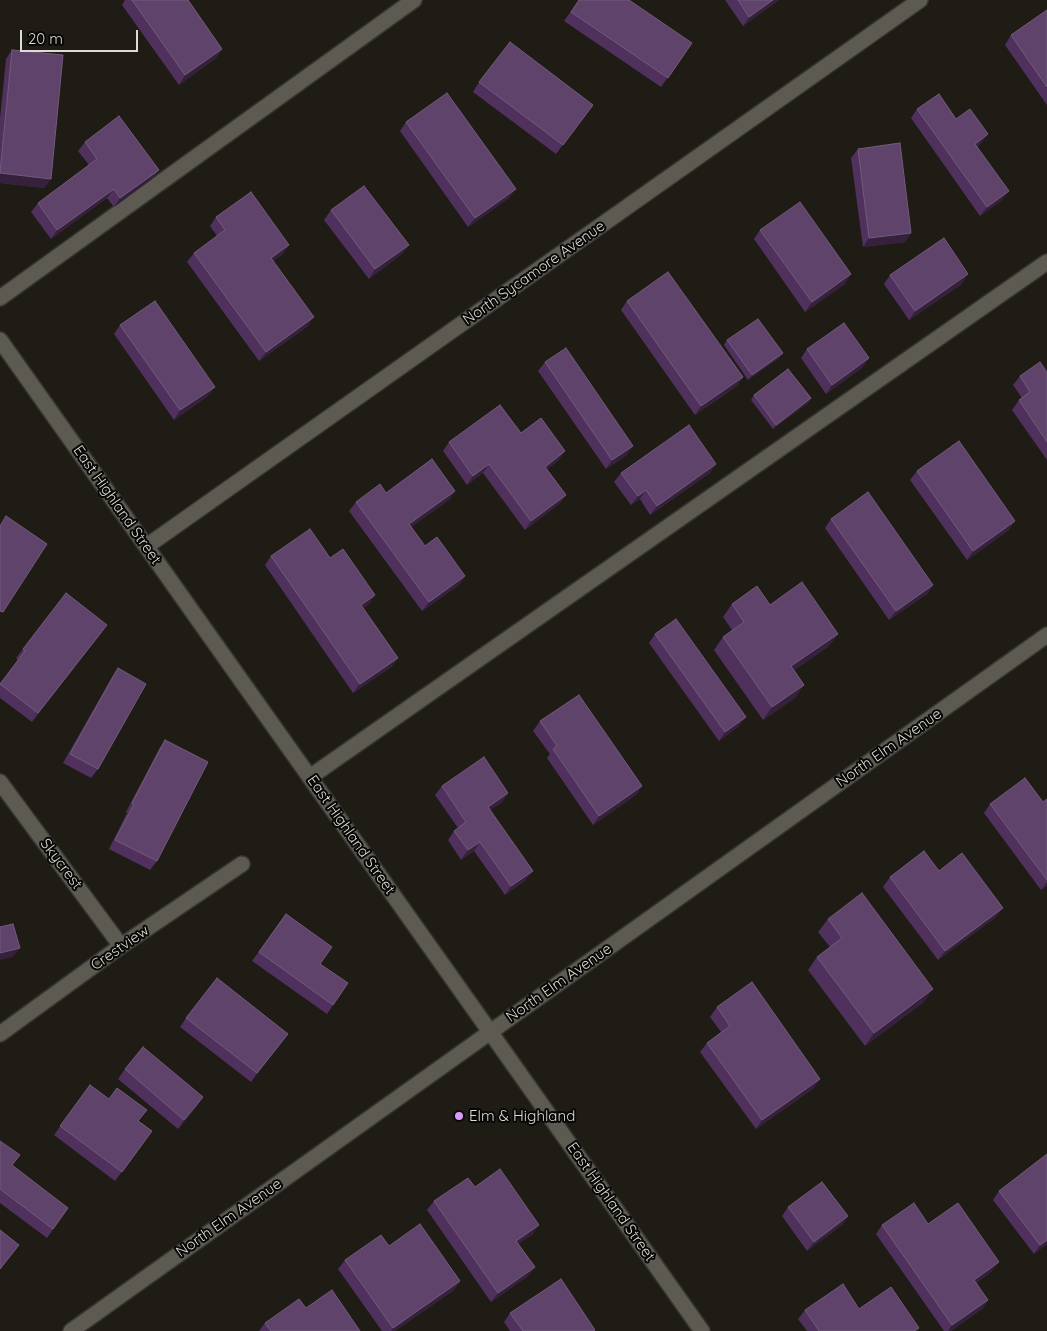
<!DOCTYPE html>
<style>
body{margin:0}
#map{position:relative;width:1047px;height:1331px;overflow:hidden;background:#1e1c15;font-family:Quicksand,sans-serif}
canvas{display:block}
.scale{position:absolute;left:20px;top:30px;width:118px;height:22px;box-sizing:border-box;border:2px solid #dcdbd6;border-top:0;padding-left:6px;font-size:15px;line-height:18px;white-space:nowrap;color:#dcdbd6;-webkit-text-stroke:4px #070705;paint-order:stroke}
</style>
<div id="map">
<canvas width="1047" height="1331"></canvas>
<div class="scale">20 m</div>
</div>
<script>
const c = document.querySelector('canvas').getContext('2d');
c.lineJoin = 'round';
const shape = rows => new Path2D(rows.map(r => 'M' + r).join(''));
function strokePath(path, color, width, dash) { c.strokeStyle = color; c.lineWidth = width; c.lineCap = dash ? 'butt' : 'round'; c.setLineDash(dash || []); c.stroke(path); }
function fill(path, color) { c.fillStyle = color; c.fill(path, 'evenodd'); }
function drawText(font, color, halo, rows, align = 'center') {
  c.font = font + ' Quicksand,sans-serif'; c.lineWidth = 4; c.setLineDash([]); c.textBaseline = 'middle'; c.strokeStyle = halo; c.fillStyle = color; for (const [text, x, y, turn = 0] of rows) {
    c.save(); c.translate(x, y); c.rotate((+turn || 0) * Math.PI / 180); c.textAlign = isNaN(turn) ? turn : align; if (halo) c.strokeText(text, 0, 0); c.fillText(text, 0, 0); c.restore();
  }
}
const lane = shape([
 [0,298,414,0],
 [310,777,1047,262]
]);
const street = shape([
 [0,340,702,1331],
 [147,546,920,0],
 [0,782,121,946],
 [0,1034,121,946,242,864],
 [71,1331,1047,635]
]);
strokePath(lane, '#373631', 18);
strokePath(street, '#373631', 18);
strokePath(lane, '#5c5a51', 15);
strokePath(street, '#5c5a51', 15);
fill(shape([
 [125,0,188,0,222,49,216,58,179,85,122,5],
 [579,0,692,43,661,87,564,21],
 [725,0,779,0,743,26],
 [1047,10,1047,105,1005,45,1011,35],
 [12,50,51,179,44,188,0,183,0,119,6,59],
 [479,82,593,105,556,154,473,92],
 [917,109,956,119,988,134,981,143,977,147,1002,200,980,216,911,118],
 [406,122,509,198,468,227,400,131],
 [85,142,159,170,152,179,114,207,107,198,51,239,31,212,38,203,89,165,78,151],
 [858,149,911,233,905,242,863,247,851,158],
 [331,210,409,245,402,254,369,279,324,220],
 [216,217,283,254,273,261,308,326,259,361,187,262,194,253,217,236,210,226],
 [760,230,845,284,805,312,754,239],
 [890,275,962,284,909,320,884,284],
 [627,301,743,377,737,386,695,415,621,310],
 [120,325,208,396,174,420,114,334],
 [727,340,783,353,779,358,748,380,724,345],
 [807,349,863,367,826,394,801,358],
 [545,362,627,455,606,469,538,371],
 [1047,372,1047,460,1012,410,1019,400,1022,398,1013,385,1020,376],
 [754,395,811,398,808,403,773,429,751,400],
 [521,433,559,460,547,469,566,495,559,504,525,530,483,473,467,485,443,451,449,442],
 [917,471,1009,530,967,560,910,480],
 [621,473,710,473,650,515,640,499,631,505,614,482],
 [455,491,449,500,411,527,425,546,465,576,459,585,422,611,349,511,356,502,386,493],
 [831,519,933,585,927,594,889,620,825,528],
 [271,556,330,558,375,595,369,604,363,608,398,658,391,667,353,693,265,565],
 [732,604,770,605,838,634,828,647,794,670,804,685,795,698,763,720,714,650,723,637,732,630,723,617],
 [100,634,32,722,0,698,0,684,18,660,16,658,23,649],
 [655,634,739,726,719,741,649,643],
 [118,668,98,769,91,778,63,763,112,677],
 [540,721,642,786,636,795,593,825,547,758,550,754,533,731],
 [165,740,157,861,150,870,109,849,127,813,126,812,159,749],
 [442,786,508,793,502,802,490,810,526,880,505,895,474,851,461,860,448,840,454,831,458,828,435,795],
 [1047,799,1047,886,1041,890,984,813,990,804,1043,802],
 [939,871,996,917,938,960,883,887,890,877],
 [286,914,320,964,348,983,327,1014,252,961],
 [828,919,924,1002,865,1046,808,970,817,957,830,947,818,932],
 [717,1007,814,1088,756,1129,700,1052,707,1043,721,1032,710,1017],
 [186,1018,281,1043,251,1082,180,1027],
 [125,1069,203,1097,197,1106,178,1129,118,1079],
 [90,1085,152,1131,115,1181,54,1135],
 [0,1141,12,1166,68,1208,47,1238,0,1203],
 [1047,1154,1047,1244,1034,1254,993,1200,999,1191],
 [475,1187,533,1234,518,1244,535,1267,528,1276,491,1302,427,1210,434,1201],
 [788,1207,848,1216,842,1225,807,1251,782,1216],
 [928,1224,992,1271,976,1283,988,1300,982,1309,951,1331,944,1331,876,1234,882,1225],
 [389,1246,460,1281,454,1290,395,1331,382,1331,338,1269,345,1260],
 [306,1308,360,1331,259,1331,265,1323],
 [859,1309,919,1328,916,1331,807,1331,798,1319,805,1310],
 [510,1313,594,1331,510,1331,504,1322]
]), '#50315e');
fill(shape([
 [773,0,779,0,743,26,749,17],
 [222,49,216,58,179,85,185,75],
 [988,134,981,143,969,153,975,144],
 [159,170,152,179,114,207,120,198],
 [0,173,51,179,44,188,0,183],
 [114,189,107,198,51,239,57,230],
 [516,189,509,198,468,227,475,218],
 [1009,191,1002,200,980,216,987,207],
 [911,233,905,242,863,247,869,238],
 [289,245,283,254,265,267,271,258],
 [409,245,402,254,369,279,375,269],
 [851,274,845,284,805,312,812,302],
 [968,274,962,284,909,320,915,311],
 [314,317,308,326,259,361,266,352],
 [783,353,779,358,748,380,752,375],
 [869,358,863,367,826,394,832,385],
 [743,377,737,386,695,415,701,406],
 [215,387,208,396,174,420,180,410],
 [811,398,808,403,773,429,776,425],
 [633,446,627,455,606,469,612,460],
 [565,451,559,460,539,476,545,467],
 [489,464,483,473,467,485,473,476],
 [716,464,710,473,650,515,657,506],
 [646,490,640,499,631,505,638,496],
 [455,491,449,500,403,533,409,524],
 [566,495,559,504,525,530,531,521],
 [1015,521,1009,530,967,560,973,551],
 [465,576,459,585,422,611,429,602],
 [933,585,927,594,889,620,896,611],
 [375,595,369,604,355,614,361,605],
 [107,625,100,634,32,722,38,713],
 [838,634,828,647,782,679,791,666],
 [398,658,391,667,353,693,360,684],
 [804,685,795,698,763,720,772,707],
 [746,717,739,726,719,741,725,732],
 [642,786,636,795,593,825,599,816],
 [508,793,502,802,481,816,488,807],
 [480,842,474,851,461,860,468,850],
 [533,871,526,880,505,895,511,886],
 [1047,882,1047,886,1041,890],
 [1003,908,996,917,938,960,945,951],
 [20,948,13,957,0,960,0,953],
 [933,989,924,1002,865,1046,874,1033],
 [288,1034,281,1043,251,1082,257,1073],
 [820,1079,814,1088,756,1129,762,1120],
 [203,1097,197,1106,178,1129,184,1120],
 [848,1216,842,1225,807,1251,814,1242],
 [539,1225,533,1234,510,1250,516,1241],
 [1047,1240,1047,1244,1034,1254,1040,1245],
 [999,1262,992,1271,967,1289,974,1280],
 [535,1267,528,1276,491,1302,498,1293],
 [460,1281,454,1290,395,1331,391,1331,393,1328],
 [988,1300,982,1309,951,1331,948,1331,952,1325]
]), '#35213b');
const building = shape([
 [132,0,188,0,222,49,185,75,132,0],
 [579,0,629,0,692,43,668,78,571,12,579,0],
 [738,0,773,0,749,17,738,0],
 [1047,10,1047,87,1011,35,1047,10],
 [510,42,593,105,563,145,479,82,510,42],
 [12,50,63,55,51,179,0,173,12,50],
 [447,93,516,189,475,218,406,122,447,93],
 [939,94,956,119,970,109,988,134,975,144,1009,191,987,207,917,109,939,94],
 [119,116,159,170,120,198,114,189,57,230,38,203,97,159,85,142,119,116],
 [900,143,911,233,869,238,858,149,900,143],
 [364,186,409,245,375,269,331,210,364,186],
 [251,192,289,245,271,258,314,317,266,352,194,253,225,230,216,217,251,192],
 [800,202,851,274,812,302,760,230,800,202],
 [944,238,968,274,915,311,890,275,944,238],
 [668,272,743,377,701,406,627,301,668,272],
 [155,301,215,387,180,410,120,325,155,301],
 [758,319,783,353,752,375,727,340,758,319],
 [844,323,869,358,832,385,807,349,844,323],
 [566,348,633,446,612,460,545,362,566,348],
 [1040,362,1047,372,1047,442,1019,400,1030,392,1020,376,1040,362],
 [788,369,811,398,776,425,754,395,788,369],
 [500,405,521,433,541,418,565,451,545,467,566,495,531,521,489,464,473,476,449,442,500,405],
 [689,425,716,464,657,506,646,490,638,496,621,473,689,425],
 [959,441,1015,521,973,551,917,471,959,441],
 [432,459,455,491,409,524,425,546,437,537,465,576,429,602,356,502,380,484,386,493,432,459],
 [868,492,933,585,896,611,831,519,868,492],
 [6,516,47,544,3,612,0,611,0,526,6,516],
 [310,529,330,558,343,549,375,595,361,605,398,658,360,684,271,556,310,529],
 [802,582,838,634,791,666,804,685,772,707,723,637,744,622,732,604,757,586,770,605,802,582],
 [66,593,107,625,38,713,0,684,25,651,23,649,66,593],
 [676,619,746,717,725,732,655,634,676,619],
 [118,668,146,684,98,769,70,754,118,668],
 [579,695,642,786,599,816,553,749,557,746,540,721,579,695],
 [165,740,208,762,157,861,115,840,134,804,132,803,165,740],
 [484,757,508,793,488,807,533,871,511,886,480,842,468,850,454,831,466,822,442,786,484,757],
 [1025,778,1043,802,1047,799,1047,880,990,804,1025,778],
 [924,851,939,871,962,853,1003,908,945,951,890,877,924,851],
 [862,893,933,989,874,1033,817,957,842,938,828,919,862,893],
 [286,914,332,947,320,964,348,983,333,1005,259,952,286,914],
 [13,924,20,948,0,953,0,927,13,924],
 [217,978,288,1034,257,1073,186,1018,217,978],
 [752,982,820,1079,762,1120,707,1043,730,1026,717,1007,752,982],
 [143,1047,203,1097,184,1120,125,1069,143,1047],
 [90,1085,109,1099,117,1088,147,1110,138,1121,152,1131,122,1172,60,1126,90,1085],
 [0,1141,20,1155,12,1165,68,1208,53,1229,0,1189,0,1141],
 [1047,1154,1047,1240,1040,1245,999,1191,1047,1154],
 [500,1169,539,1225,516,1241,535,1267,498,1293,434,1201,468,1178,475,1187,500,1169],
 [822,1182,848,1216,814,1242,788,1207,822,1182],
 [914,1203,928,1224,958,1203,999,1262,974,1280,988,1300,952,1325,882,1225,914,1203],
 [420,1224,460,1281,393,1328,345,1260,381,1235,389,1246,420,1224],
 [0,1230,19,1245,0,1269,0,1230],
 [561,1279,595,1330,594,1331,523,1331,510,1313,561,1279],
 [843,1284,859,1309,891,1287,919,1328,914,1331,819,1331,805,1310,843,1284],
 [332,1290,360,1331,271,1331,265,1323,299,1299,306,1308,332,1290]
]);
fill(building, '#5f436b');
strokePath(building, '#725b7c', 1);
for (const [x, y, r, color] of [
 [459,1116,5,"#d89af8"]
]) { const dot = new Path2D(); dot.arc(x, y, r, 0, 2 * Math.PI); c.fillStyle = color; c.fill(dot); strokePath(dot, '#070705', 2); }
drawText('15px', '#dcdbd6', '#070705', [
 ["North Sycamore Avenue",534,273,-35],
 ["East Highland Street",117,505,55],
 ["North Elm Avenue",889,748,-35],
 ["East Highland Street",351,835,55],
 ["Skycrest",61,864,53],
 ["Crestview",120,948,-35],
 ["North Elm Avenue",559,983,-35],
 ["East Highland Street",611,1202,55],
 ["North Elm Avenue",229,1218,-35]
]);
drawText('15px', '#dcdbd6', '#070705', [
 ["Elm & Highland",469,1116]
], 'left');
</script>
